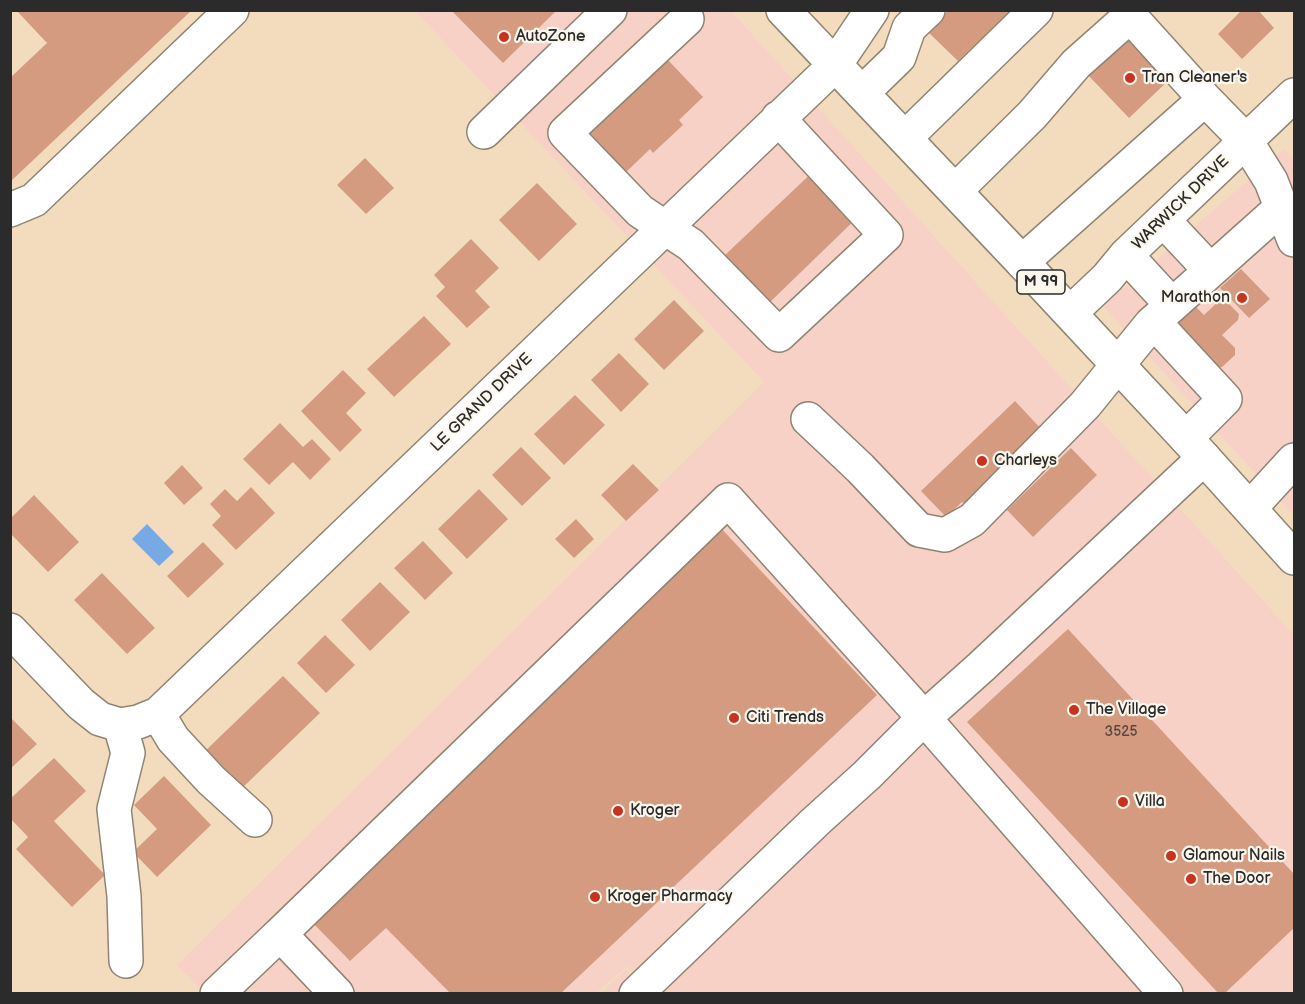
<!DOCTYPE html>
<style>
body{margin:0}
#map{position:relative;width:1305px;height:1004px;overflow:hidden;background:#f3dcbe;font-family:"Balsamiq Sans",sans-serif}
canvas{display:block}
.frame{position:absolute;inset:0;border:12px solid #2b2b2b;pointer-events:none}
</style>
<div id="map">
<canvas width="1305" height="1004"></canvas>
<div class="frame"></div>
</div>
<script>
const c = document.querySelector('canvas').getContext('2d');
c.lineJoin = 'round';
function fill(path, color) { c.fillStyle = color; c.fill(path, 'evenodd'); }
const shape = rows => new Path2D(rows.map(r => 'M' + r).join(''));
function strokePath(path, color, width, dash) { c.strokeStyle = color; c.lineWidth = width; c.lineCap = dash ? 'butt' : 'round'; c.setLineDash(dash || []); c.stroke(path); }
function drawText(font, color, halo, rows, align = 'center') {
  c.font = font + ' "Balsamiq Sans",sans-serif'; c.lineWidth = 4.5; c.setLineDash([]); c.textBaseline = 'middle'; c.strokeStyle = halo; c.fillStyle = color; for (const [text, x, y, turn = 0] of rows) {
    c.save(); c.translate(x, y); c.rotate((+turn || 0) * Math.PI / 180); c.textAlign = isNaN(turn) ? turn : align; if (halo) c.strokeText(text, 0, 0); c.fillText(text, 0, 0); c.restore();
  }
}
fill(shape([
 [415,11,731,11,1294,635,1294,993,652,994,627,966,596,993,204,994,177,965,764,382],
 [1284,149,1294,159,1294,516,1103,306],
 [626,969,648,993,600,994]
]), '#f7d1c6');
fill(shape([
 [147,524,174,552,159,566,132,539]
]), '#77aae4');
fill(shape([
 [16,10,192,10,10,182,10,78,47,43],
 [451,10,557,10,503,63],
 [949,10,1011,10,958,61,927,31],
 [1242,10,1258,10,1274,28,1242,59,1218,34],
 [1130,38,1170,79,1129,118,1089,76],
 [668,60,703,97,679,120,683,125,653,153,650,149,624,174,588,135],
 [365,158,394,188,366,214,337,185],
 [819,166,863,212,769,303,724,256],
 [537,183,577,224,539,261,499,220],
 [471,239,499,268,475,291,490,307,467,328,436,296,445,287,434,275],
 [1241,269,1270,299,1249,318,1220,288],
 [674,300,704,331,664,370,634,339],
 [1220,300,1226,301,1239,314,1238,320,1222,335,1235,348,1235,355,1222,367,1215,367,1172,320,1191,302,1204,315],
 [424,316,451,344,394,397,367,369],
 [619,353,649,384,621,412,591,380],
 [343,370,366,393,346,413,362,430,340,452,301,411],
 [575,395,605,425,564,465,534,434],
 [1015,401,1043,431,965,505,962,502,946,517,921,491],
 [280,423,303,447,312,439,331,459,310,480,293,462,269,485,243,459],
 [521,447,551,478,522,506,492,475],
 [1071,448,1097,475,1033,537,1007,510],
 [633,464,659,490,626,521,601,495],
 [182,465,203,488,184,505,164,483],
 [251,487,275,513,236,550,212,525,221,516,210,504,225,489,237,501],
 [479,489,508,519,467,559,438,529],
 [34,495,79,542,48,572,10,533,10,519],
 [576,519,594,539,574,558,555,539],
 [719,526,877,695,560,994,451,994,386,928,350,961,309,919],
 [423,541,453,573,425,600,394,568],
 [203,542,224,564,188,598,167,576],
 [102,573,155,628,127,654,74,600],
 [380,582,410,612,370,651,341,620],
 [1068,629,1294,874,1294,928,1224,994,1219,994,967,722],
 [325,635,355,665,326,693,297,663],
 [283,676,320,713,238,792,202,754],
 [10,717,37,744,10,769],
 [54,758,86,791,54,821,105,875,72,907,16,849,28,837,10,818,10,799],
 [164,776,211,825,157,877,133,852,157,829,134,805]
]), '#d49b81');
const minor = shape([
 [687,19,565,133,640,211,691,245,779,335,886,235,778,118],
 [862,93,899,57,909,28,928,10],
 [484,132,610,10],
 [905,138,1036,10],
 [955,191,1032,115,1076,64,1130,16,1205,99],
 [10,210,34,200,232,10],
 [1163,220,1210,270],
 [1126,255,1172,305],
 [1022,262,1205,99,1246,141,1271,181,1294,240],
 [1070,313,1107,278,1126,255,1294,95],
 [1154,322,1225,399,1186,438],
 [808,419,860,468,919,530,945,535,972,520,1085,405,1151,324,1282,207],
 [1250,508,1294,460],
 [10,630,81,704,100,719,120,725,138,722,158,714,835,65,872,10],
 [158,714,173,739,211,780,255,820],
 [120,725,128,753,114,809,124,896,126,961],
 [217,994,280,934],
 [337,994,280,934,728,500,924,718,1166,994],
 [636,994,815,822,867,775,924,718,981,667,1204,458]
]);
const major = shape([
 [783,10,1022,262,1186,438,1294,558]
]);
strokePath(minor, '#8f8474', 36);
strokePath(major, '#8f8474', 36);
strokePath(minor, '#fff', 33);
strokePath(major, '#fff', 33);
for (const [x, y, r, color] of [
 [504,37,6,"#c8321e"],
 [1130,78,6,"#c8321e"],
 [1242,298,6,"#c8321e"],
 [982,461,6,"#c8321e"],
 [1074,710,6,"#c8321e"],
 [734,718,6,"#c8321e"],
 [1123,802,6,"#c8321e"],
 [618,811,6,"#c8321e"],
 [1171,856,6,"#c8321e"],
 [1191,879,6,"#c8321e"],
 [595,897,6,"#c8321e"]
]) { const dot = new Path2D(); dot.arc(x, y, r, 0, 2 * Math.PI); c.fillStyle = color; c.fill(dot); strokePath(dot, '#fbf7ec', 2); }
drawText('14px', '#554740', null, [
 ["3525",1121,732]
]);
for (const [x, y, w] of [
 [1041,282,48]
]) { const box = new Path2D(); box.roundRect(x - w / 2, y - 12, w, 24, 4.5); c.fillStyle = '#fbf7ec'; c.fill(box); strokePath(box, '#2b2b2b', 1.5); }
drawText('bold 15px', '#2b2b2b', null, [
 ["M 99",1041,282]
]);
drawText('16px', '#2b2b2b', '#fbf7ec', [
 ["AutoZone",516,37],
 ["Tran Cleaner's",1142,78],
 ["Marathon",1230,298,"right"],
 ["Charleys",994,461],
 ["The Village",1086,710],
 ["Citi Trends",746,718],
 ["Villa",1135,802],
 ["Kroger",630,811],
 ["Glamour Nails",1183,856],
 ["The Door",1203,879],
 ["Kroger Pharmacy",607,897]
], 'left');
drawText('16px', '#2b2b2b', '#fbf7ec', [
 ["WARWICK DRIVE",1181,203,-44],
 ["LE GRAND DRIVE",482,403,-44]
]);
</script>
